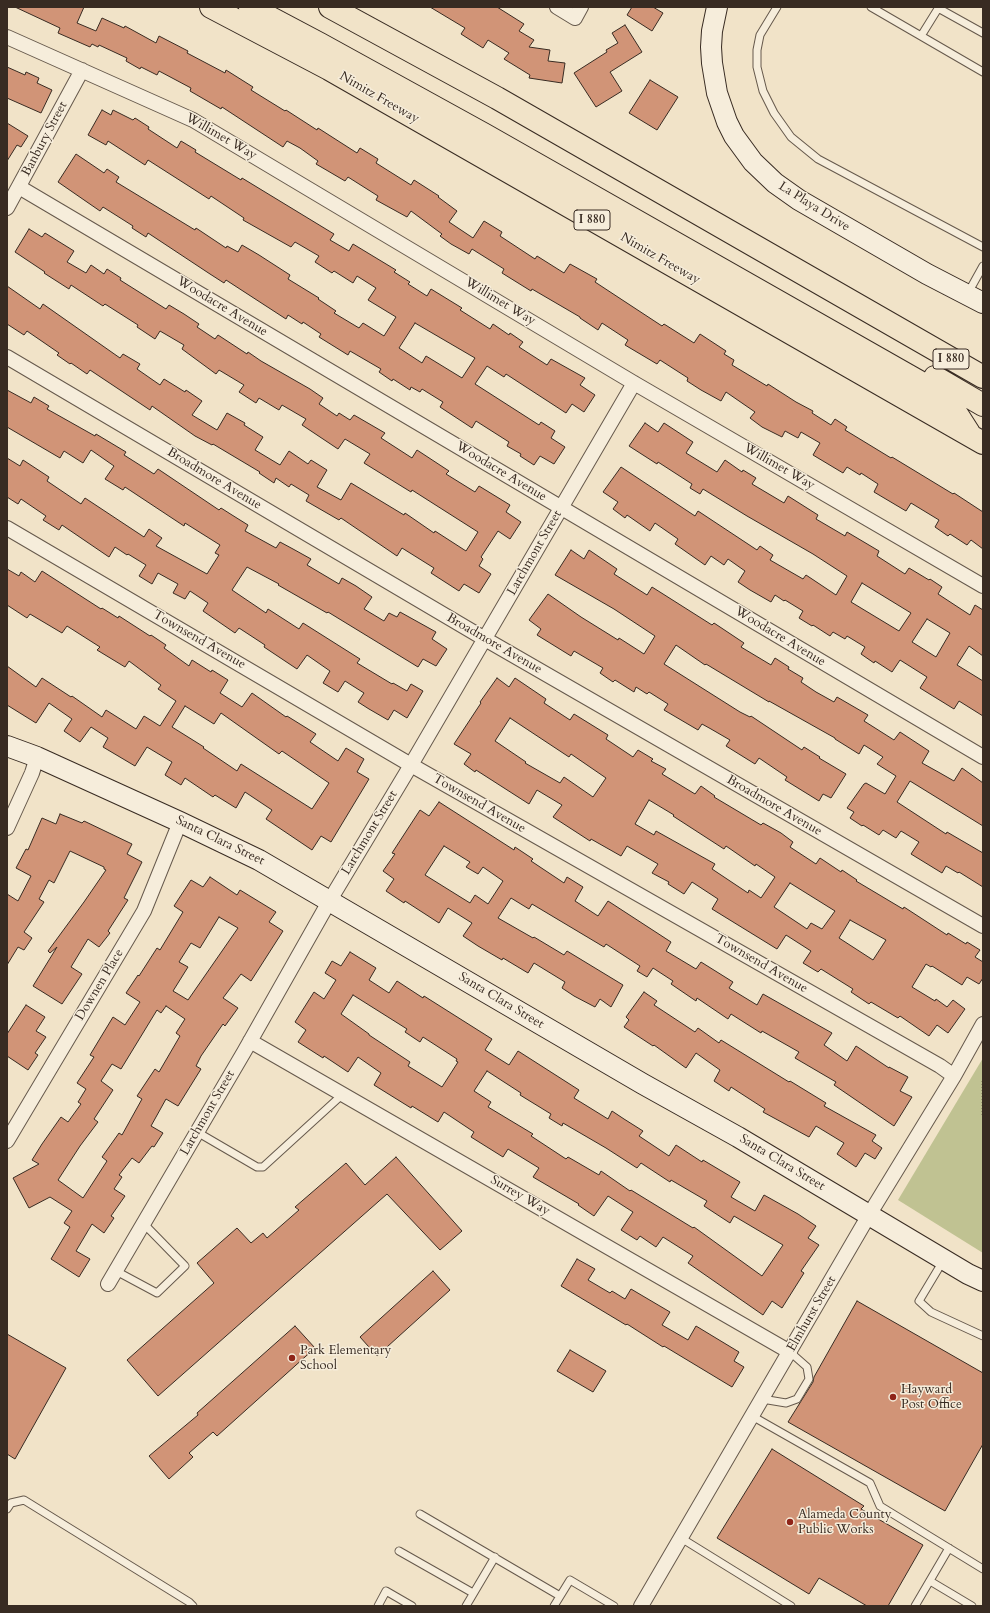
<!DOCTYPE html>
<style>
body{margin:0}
#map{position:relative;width:990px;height:1613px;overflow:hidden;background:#f1e3c8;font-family:Cardo,serif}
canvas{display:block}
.frame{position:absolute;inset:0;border:8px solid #382b22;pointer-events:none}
</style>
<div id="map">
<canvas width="990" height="1613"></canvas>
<div class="frame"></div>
</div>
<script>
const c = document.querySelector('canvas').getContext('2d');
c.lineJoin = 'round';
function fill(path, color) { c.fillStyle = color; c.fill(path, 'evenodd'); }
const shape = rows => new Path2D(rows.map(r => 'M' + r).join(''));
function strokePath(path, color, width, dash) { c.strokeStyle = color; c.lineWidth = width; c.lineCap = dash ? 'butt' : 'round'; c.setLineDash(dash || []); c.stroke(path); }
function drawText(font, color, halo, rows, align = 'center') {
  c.font = font + ' Cardo,serif'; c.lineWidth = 3; c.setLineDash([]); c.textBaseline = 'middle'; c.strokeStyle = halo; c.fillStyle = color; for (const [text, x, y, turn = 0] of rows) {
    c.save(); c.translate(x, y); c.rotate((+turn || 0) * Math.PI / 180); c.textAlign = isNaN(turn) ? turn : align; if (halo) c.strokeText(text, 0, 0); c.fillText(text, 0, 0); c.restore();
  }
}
fill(shape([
 [983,1058,983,1253,898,1200]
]), '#c0c292');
const building = shape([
 [15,7,84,7,77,23,96,31,102,18,124,28,125,26,156,43,159,36,188,51,187,53,225,73,226,70,253,87,251,90,285,111,286,110,317,130,318,128,357,153,360,148,378,159,376,163,411,185,414,180,439,196,438,197,457,211,449,222,473,238,484,221,502,232,500,236,535,259,537,256,564,273,570,264,597,279,595,282,630,305,662,326,664,324,694,343,700,334,726,351,724,354,734,360,732,365,767,386,768,384,796,402,813,411,812,413,831,425,835,419,847,427,845,430,891,458,892,457,953,494,954,493,983,512,983,549,971,540,967,545,950,534,948,536,935,527,939,520,911,503,906,511,874,492,878,484,861,473,860,475,847,467,843,473,813,455,820,443,801,432,798,438,785,431,782,437,762,427,750,418,755,412,726,392,721,401,701,390,687,381,688,378,660,360,657,364,625,345,628,340,602,323,598,330,580,318,580,317,532,289,531,291,502,273,504,269,472,249,469,254,451,244,440,236,442,234,411,211,407,217,376,200,378,196,348,177,345,181,328,171,316,164,318,161,300,148,287,141,283,147,222,107,221,109,190,91,191,88,159,71,157,75,141,67,140,69,126,61,127,58,99,45,98,47,92,44,90,47,58,33,60,28,15,7],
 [430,7,497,7,524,24,519,31,534,40,529,47,550,50,548,61,565,63,562,83,529,78,530,75,504,59,509,53,488,40,483,48,461,34,465,28,430,7],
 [632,7,653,7,663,13,652,31,627,15,632,7],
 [625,25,642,52,610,72,622,91,596,107,574,73,607,52,606,50,618,43,612,33,625,25],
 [7,67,25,75,26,72,39,78,37,83,52,90,41,113,7,98,7,67],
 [650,80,678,97,657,130,629,113,650,80],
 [102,110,111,115,113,110,133,120,135,118,149,127,148,129,177,148,181,141,196,150,195,152,241,180,242,178,334,234,330,240,349,251,353,244,396,270,394,272,410,282,408,284,427,296,431,289,462,308,460,310,490,329,493,324,509,335,510,333,523,342,519,347,547,365,551,359,585,378,580,385,595,395,584,412,572,404,566,413,506,374,504,377,487,366,475,384,539,425,541,422,555,431,551,438,565,447,554,464,540,456,534,465,520,456,521,454,507,446,509,442,476,421,472,428,440,407,443,402,422,389,420,392,411,387,410,390,393,379,392,381,379,372,381,369,350,351,348,355,319,337,321,334,303,322,302,324,288,315,286,319,226,280,224,283,210,274,148,233,146,237,132,228,133,226,103,207,100,211,58,182,76,154,104,173,107,169,119,177,116,182,195,230,196,228,226,248,227,246,238,252,242,245,259,255,290,275,288,279,319,298,318,299,336,311,334,313,359,328,363,323,384,336,396,317,368,300,376,288,357,276,353,283,334,271,332,273,315,262,319,256,295,242,291,247,243,220,244,218,211,196,209,199,148,160,145,165,108,141,106,145,88,135,102,110],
 [415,323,475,358,462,378,426,356,422,363,399,348,415,323],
 [7,123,28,136,21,147,17,145,7,161,7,123],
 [29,229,42,237,45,233,74,251,67,262,86,273,91,265,104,274,107,269,121,278,120,280,166,309,169,305,184,314,199,324,197,327,215,339,218,335,247,354,248,352,261,361,310,389,323,398,319,404,337,416,339,413,350,420,354,415,385,433,381,438,412,458,417,450,449,471,446,474,475,492,479,486,510,505,506,512,521,522,510,539,498,531,481,557,483,559,479,566,491,574,479,593,464,584,459,591,431,573,434,568,402,548,397,556,341,518,339,520,306,501,309,495,291,484,289,487,276,478,274,483,259,473,260,472,213,444,212,445,195,436,152,406,150,410,90,370,87,374,71,363,70,364,57,355,59,353,27,331,24,335,7,324,7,286,40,309,43,304,120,358,123,354,140,364,137,369,160,385,164,379,185,392,186,390,202,401,192,415,217,430,227,413,245,423,244,425,263,437,255,450,280,465,289,451,308,464,311,460,327,470,317,487,341,500,351,483,404,515,405,513,434,533,435,531,466,551,478,532,412,490,411,492,364,463,370,454,345,439,338,449,302,425,306,419,282,405,279,410,259,398,256,403,239,392,244,385,219,370,216,374,182,349,184,345,160,331,155,339,137,327,138,325,105,304,103,306,71,285,69,289,44,273,45,272,15,252,29,229],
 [7,390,31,403,34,397,49,406,47,409,95,436,96,434,126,452,124,455,154,474,158,469,219,510,221,508,232,515,248,525,245,531,276,548,280,542,293,549,311,559,307,565,339,584,342,578,356,586,372,597,364,609,384,621,389,613,397,617,400,612,436,632,432,639,447,649,436,666,423,659,418,667,328,612,327,613,278,585,279,584,247,567,232,590,266,613,268,609,299,629,303,623,360,659,357,663,392,684,393,683,407,691,411,684,423,691,407,718,394,710,388,720,369,709,358,702,364,693,345,681,338,692,323,683,330,671,307,655,297,669,264,647,265,645,239,628,235,633,203,611,208,603,190,591,185,599,173,593,178,584,158,573,152,584,139,576,146,565,128,554,127,555,115,547,109,557,62,525,59,530,43,520,46,516,21,499,18,504,7,497,7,458,20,466,23,460,49,477,47,481,81,504,85,498,144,537,149,529,162,538,156,546,207,574,219,555,215,553,220,545,185,523,184,526,125,487,123,490,105,479,114,466,91,450,83,463,64,451,60,458,7,427,7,390],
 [645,423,658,432,664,423,693,442,686,453,717,472,725,460,742,472,743,470,756,478,752,484,784,503,788,496,818,515,816,519,845,536,847,532,879,551,877,556,905,574,909,568,929,580,930,579,942,587,938,594,970,615,975,605,983,610,983,656,969,646,957,665,983,681,983,716,959,701,954,709,920,688,927,677,900,660,892,672,875,661,874,663,861,654,865,647,847,636,845,639,833,632,830,636,813,625,812,626,799,618,803,611,785,600,784,601,775,595,771,602,750,590,738,582,745,571,728,559,724,565,711,556,705,565,675,544,678,539,655,523,650,531,627,515,625,518,613,509,618,502,603,492,621,467,695,516,698,511,757,550,760,546,773,555,770,560,803,579,806,575,836,595,847,576,813,554,747,516,703,489,700,494,690,488,692,484,658,462,657,464,629,446,645,423],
 [862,583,911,613,899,631,851,602,862,583],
 [927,619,950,633,936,657,912,642,927,619],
 [571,550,584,559,589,550,617,569,614,574,647,595,652,587,712,625,714,623,744,643,741,647,771,665,775,658,789,667,788,669,803,678,801,682,816,692,834,702,837,697,868,715,864,721,894,740,900,732,929,751,922,763,940,773,954,781,962,768,983,783,983,826,910,781,897,802,946,834,947,832,983,853,983,887,959,872,958,873,946,866,942,873,911,854,919,842,901,831,896,838,883,830,879,835,863,825,862,826,850,818,854,812,847,808,864,784,866,783,885,794,896,776,877,764,883,757,864,745,859,754,835,739,835,738,769,701,769,702,706,664,705,665,676,645,664,664,740,712,750,717,751,716,802,750,804,747,820,757,819,758,846,774,831,798,823,794,819,801,785,780,787,777,759,758,755,764,726,746,730,740,711,729,702,724,698,730,664,710,668,704,649,692,647,694,636,687,634,692,615,680,613,682,600,673,603,668,574,651,571,656,537,635,541,629,529,620,548,594,581,617,618,640,619,638,644,654,655,636,614,609,555,575,571,550],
 [7,569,19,576,21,572,35,582,42,571,101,609,102,608,118,618,119,616,150,636,151,635,166,645,164,648,189,666,192,660,211,672,212,670,228,680,220,693,242,707,252,693,286,717,287,716,316,734,310,742,338,761,346,748,364,759,357,772,369,779,331,842,321,836,312,850,266,819,272,810,245,792,236,808,215,795,213,797,185,778,181,785,165,775,172,762,147,747,135,766,103,747,108,738,91,727,80,742,64,731,72,719,49,703,36,723,7,705,7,666,36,687,42,678,71,697,72,696,102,717,106,710,136,729,144,716,160,726,176,701,158,689,161,685,129,661,125,667,97,650,100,647,67,626,62,633,30,614,27,618,7,605,7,569],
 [185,706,214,724,221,713,279,754,282,751,329,783,312,809,241,764,237,771,203,748,204,747,172,727,185,706],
 [497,678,509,687,515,678,546,699,544,703,570,720,574,714,608,735,606,739,633,757,638,750,653,759,651,761,666,769,662,774,695,794,701,786,715,796,714,797,761,825,763,823,781,833,793,842,790,847,816,864,820,858,841,872,842,870,857,880,856,881,903,909,904,907,947,935,948,933,966,944,967,942,980,950,975,957,983,962,983,978,979,984,967,977,962,985,932,966,931,967,926,964,912,987,935,1001,936,999,947,1007,953,1000,965,1009,948,1033,937,1025,929,1036,900,1016,898,1018,871,1002,869,1004,851,992,853,989,821,969,818,972,803,963,811,951,786,935,777,949,712,909,718,899,692,882,684,894,668,884,669,882,652,873,658,864,627,846,621,856,591,839,590,841,553,817,562,805,537,790,529,804,476,770,475,772,464,764,471,754,454,744,481,703,480,702,497,678],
 [510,718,569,757,571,754,606,778,593,797,564,777,560,783,525,763,526,762,495,741,510,718],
 [649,800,674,815,673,816,724,849,726,846,755,866,756,864,775,877,761,898,749,890,748,893,712,869,715,864,656,831,654,835,635,824,649,800],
 [790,883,835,911,822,929,811,923,807,929,774,907,790,883],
 [850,920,886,940,873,960,839,938,850,920],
 [439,802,514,850,515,847,533,859,531,861,564,883,567,877,583,887,575,901,598,916,608,901,671,942,666,951,696,969,701,962,733,982,729,988,757,1005,763,994,832,1033,824,1045,847,1061,856,1046,889,1068,889,1067,908,1077,900,1091,912,1097,894,1126,834,1085,836,1082,795,1058,799,1052,762,1031,761,1033,731,1014,728,1019,697,998,696,1001,671,984,673,981,653,968,647,977,637,971,640,966,606,944,604,947,532,904,529,909,511,898,498,918,533,938,534,937,564,955,567,951,623,985,611,1007,600,999,595,1007,574,996,562,988,565,982,534,963,528,973,503,958,502,960,478,946,463,936,472,923,448,908,439,923,405,901,404,903,386,891,394,879,383,871,395,854,392,853,420,810,429,816,439,802],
 [444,846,470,862,466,867,478,874,483,867,503,881,488,904,475,895,470,903,425,875,444,846],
 [60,814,82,823,84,821,132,844,127,854,142,862,124,898,128,900,108,931,110,933,99,947,88,939,71,967,82,974,62,1004,33,986,57,947,50,953,48,951,84,902,106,870,104,869,104,867,70,851,54,883,49,880,39,899,44,902,24,932,32,938,24,950,18,947,7,965,7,894,18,901,31,876,16,868,26,849,28,850,42,818,56,824,60,814],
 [210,877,237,895,240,890,276,912,269,922,283,931,251,981,241,974,223,998,238,1008,225,1026,223,1024,201,1056,196,1066,201,1069,178,1106,166,1099,151,1126,163,1133,154,1147,152,1146,139,1163,132,1158,119,1175,122,1177,114,1189,125,1196,111,1216,114,1218,104,1233,92,1224,76,1251,90,1259,79,1277,51,1259,70,1227,64,1223,72,1211,50,1197,29,1208,13,1178,39,1164,32,1160,42,1144,61,1117,68,1122,81,1104,78,1102,86,1089,77,1083,94,1057,90,1055,113,1017,125,1025,140,1002,126,993,138,975,139,976,157,948,160,950,183,912,174,906,191,880,203,887,210,877],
 [219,917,238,928,188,1000,173,991,188,967,179,962,191,943,200,948,219,917],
 [166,1006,185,1019,176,1033,180,1036,159,1072,155,1069,137,1096,142,1099,122,1135,119,1133,102,1157,107,1161,83,1198,58,1180,80,1146,98,1122,94,1119,113,1090,101,1081,112,1064,121,1069,157,1010,161,1013,166,1006],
 [350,952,376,968,369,980,389,993,397,981,423,998,424,996,492,1039,485,1050,509,1065,518,1051,579,1090,574,1098,608,1119,612,1111,624,1119,643,1131,639,1136,669,1156,676,1145,702,1162,703,1160,740,1182,731,1197,755,1211,764,1195,798,1214,816,1226,808,1238,819,1245,801,1271,804,1273,782,1308,772,1301,763,1315,688,1263,693,1256,663,1237,656,1247,640,1236,637,1240,621,1230,633,1212,608,1196,594,1216,578,1205,579,1204,533,1177,539,1168,508,1149,503,1157,471,1137,474,1132,444,1112,438,1122,412,1106,411,1108,374,1085,381,1073,358,1057,348,1072,324,1056,323,1058,298,1042,306,1030,295,1022,314,992,324,999,336,980,325,973,332,961,341,966,350,952],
 [353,995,407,1029,405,1032,420,1042,423,1037,457,1059,456,1061,458,1062,442,1087,408,1066,410,1062,369,1035,369,1034,341,1014,353,995],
 [487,1071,521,1093,520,1095,551,1114,549,1118,562,1126,563,1123,606,1148,637,1168,641,1163,670,1182,671,1180,707,1201,704,1206,730,1223,734,1216,783,1245,762,1276,694,1227,693,1228,631,1190,630,1191,601,1171,599,1175,568,1157,566,1159,531,1136,533,1134,488,1107,491,1102,474,1091,487,1071],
 [644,992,657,1001,654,1005,695,1032,698,1028,719,1043,721,1040,789,1082,790,1081,826,1103,824,1106,876,1135,872,1141,882,1148,875,1159,865,1153,856,1167,837,1154,844,1143,816,1126,809,1137,763,1112,765,1109,731,1087,729,1091,714,1081,720,1070,696,1053,686,1068,654,1045,653,1046,624,1027,629,1020,626,1017,644,992],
 [26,1005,45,1017,36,1031,46,1037,35,1053,38,1055,28,1070,7,1056,7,1034,26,1005],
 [396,1157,462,1231,440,1250,387,1194,158,1396,127,1360,214,1283,197,1263,237,1228,251,1243,263,1233,267,1238,299,1210,295,1207,346,1163,365,1185,396,1157],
 [577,1259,595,1269,588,1280,610,1293,612,1291,625,1299,631,1289,670,1312,662,1325,688,1340,696,1326,739,1352,734,1361,744,1367,732,1387,664,1346,663,1347,627,1324,626,1325,561,1286,577,1259],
 [433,1271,450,1290,377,1356,360,1337,433,1271],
 [857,1301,983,1373,983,1444,945,1511,788,1422,813,1382,814,1377,857,1301],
 [295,1326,315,1348,217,1436,213,1432,189,1453,193,1457,169,1479,149,1456,198,1415,197,1413,295,1326],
 [7,1334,66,1368,15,1459,7,1454,7,1334],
 [570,1350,606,1371,593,1392,557,1371,570,1350],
 [772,1449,864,1506,861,1509,923,1545,888,1606,867,1606,819,1578,809,1594,717,1538,772,1449]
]);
fill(building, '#d19477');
strokePath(building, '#382b22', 1);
const service = shape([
 [777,7,760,35,757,50,757,67,763,91,774,113,791,137,818,159,983,247],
 [871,7,983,72],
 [938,8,983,33],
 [921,36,939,7],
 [968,293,983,266],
 [197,1132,257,1167,263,1167,343,1094],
 [943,1261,919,1301,931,1312,983,1336],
 [116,1271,157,1293,185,1266,144,1224],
 [762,1399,786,1403,797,1399,809,1379,807,1367,790,1352],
 [752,1416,870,1483,880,1506,983,1569],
 [7,1509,11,1503,24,1500,189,1602,193,1606],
 [420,1514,560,1596],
 [681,1538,791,1606],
 [399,1551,473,1593],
 [930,1581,972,1606],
 [378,1606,386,1591,412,1606],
 [466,1606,495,1557],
 [554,1606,570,1580,614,1606],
 [915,1606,949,1548]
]);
const minor = shape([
 [557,7,575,18,581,7],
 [7,37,193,120,634,383,983,586],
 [19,187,983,757],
 [7,208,82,70],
 [7,357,485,639,983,926],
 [7,528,411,765,940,1066,954,1076],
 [7,828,32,773,37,757],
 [250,1041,790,1352],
 [7,1141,144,911,180,822],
 [108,1284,244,1052,330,900,411,765,634,383],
 [641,1606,869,1215,954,1076,983,1024]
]);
const secondary = shape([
 [717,7,712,31,711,47,712,63,717,93,727,122,734,136,753,162,775,183,799,200,927,274,983,303],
 [7,746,37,757,180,822,259,860,643,1084,738,1137,968,1274,983,1281]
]);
const motorway = shape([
 [211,7,329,69,983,443],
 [250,7,320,44,485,135,946,397,969,433],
 [330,7,497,98,983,377],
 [935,377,983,405]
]);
strokePath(service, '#66594c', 9);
strokePath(minor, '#66594c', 16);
strokePath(secondary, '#382b22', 22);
strokePath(motorway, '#382b22', 24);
strokePath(shape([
 [983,1081,983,1115]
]), '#382b22', 2.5, [1, 2]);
strokePath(service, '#f6eddb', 7);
strokePath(minor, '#f6eddb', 14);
strokePath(secondary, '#f6eddb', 20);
strokePath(motorway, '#f1e3c8', 22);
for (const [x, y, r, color] of [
 [292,1358,4,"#8f2418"],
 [893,1397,4,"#8f2418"],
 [790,1522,4,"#8f2418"]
]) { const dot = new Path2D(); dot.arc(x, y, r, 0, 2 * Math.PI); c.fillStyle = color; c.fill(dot); strokePath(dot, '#f6eddb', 1.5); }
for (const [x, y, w] of [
 [592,220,36],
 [951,359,36]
]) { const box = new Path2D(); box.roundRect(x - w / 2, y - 10, w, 20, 3); c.fillStyle = '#f6eddb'; c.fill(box); strokePath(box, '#382b22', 1); }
drawText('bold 12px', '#382b22', null, [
 ["I 880",592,220],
 ["I 880",951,359]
]);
drawText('13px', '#382b22', '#f6eddb', [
 ["Nimitz Freeway",379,98,30],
 ["Willimet Way",221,137,30],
 ["Banbury Street",45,139,-62],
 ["La Playa Drive",814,207,32],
 ["Nimitz Freeway",660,259,30],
 ["Willimet Way",500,302,31],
 ["Woodacre Avenue",222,307,31],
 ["Willimet Way",779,467,30],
 ["Woodacre Avenue",501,472,31],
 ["Broadmore Avenue",214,479,31],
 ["Larchmont Street",535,553,-60],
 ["Woodacre Avenue",780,637,31],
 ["Townsend Avenue",199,640,30],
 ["Broadmore Avenue",494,644,30],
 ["Townsend Avenue",479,804,30],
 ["Broadmore Avenue",774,806,30],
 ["Larchmont Street",370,833,-59],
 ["Santa Clara Street",220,841,26],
 ["Townsend Avenue",761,964,30],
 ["Downen Place",100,985,-59],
 ["Santa Clara Street",501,1001,31],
 ["Larchmont Street",208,1113,-60],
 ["Santa Clara Street",782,1163,31],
 ["Surrey Way",520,1196,30],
 ["Elmhurst Street",812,1314,-60]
]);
drawText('13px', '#382b22', '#f6eddb', [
 ["Park Elementary",300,1351],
 ["School",300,1366],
 ["Hayward",901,1390],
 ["Post Office",901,1405],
 ["Alameda County",798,1515],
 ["Public Works",798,1530]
], 'left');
</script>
